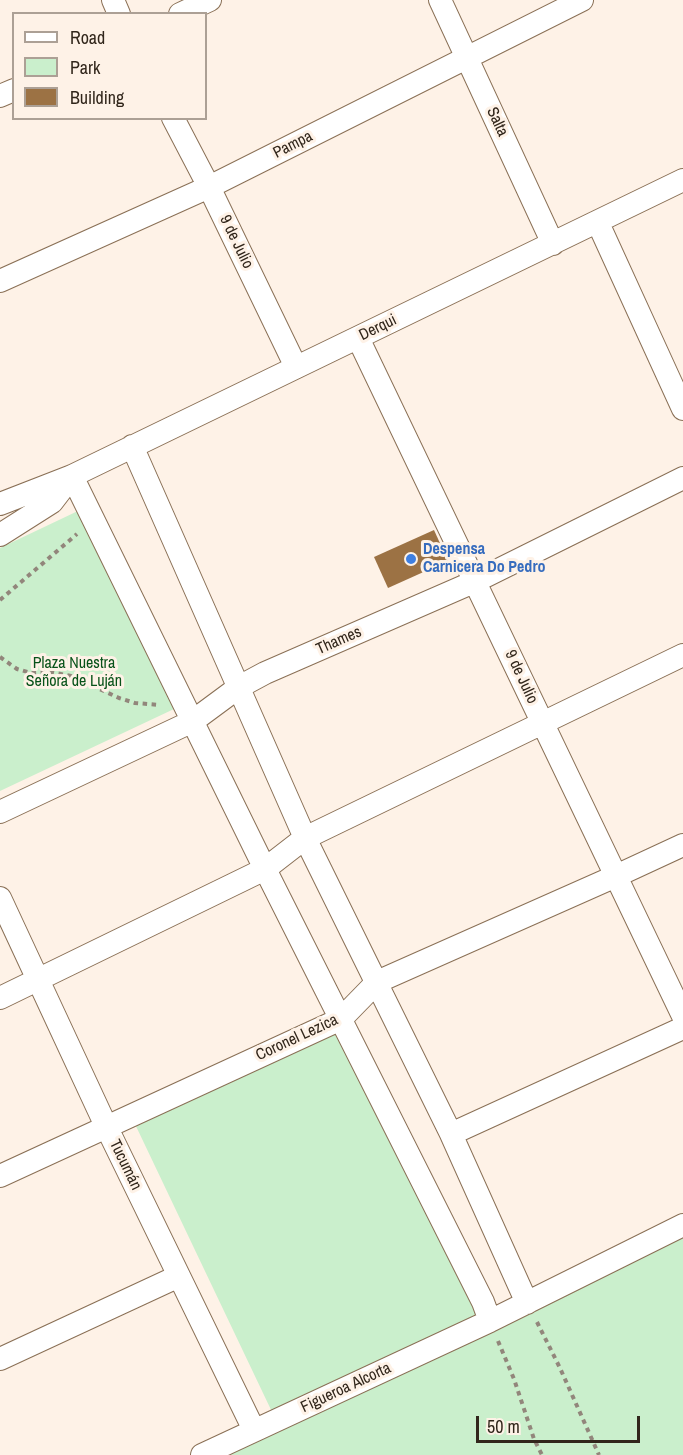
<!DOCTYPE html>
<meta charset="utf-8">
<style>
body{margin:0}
#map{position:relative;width:683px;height:1455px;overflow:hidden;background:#fef2e7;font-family:"Archivo Narrow",sans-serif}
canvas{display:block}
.legend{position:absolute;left:12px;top:12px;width:195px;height:108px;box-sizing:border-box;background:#fef2e7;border:2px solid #aca095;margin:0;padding:8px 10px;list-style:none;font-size:18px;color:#31261b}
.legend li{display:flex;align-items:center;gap:12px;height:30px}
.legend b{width:30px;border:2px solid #aca095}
.scale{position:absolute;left:476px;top:1416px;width:164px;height:27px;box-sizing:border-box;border:3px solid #31261b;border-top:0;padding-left:8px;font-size:18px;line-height:21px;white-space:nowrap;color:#31261b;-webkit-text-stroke:4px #fef2e7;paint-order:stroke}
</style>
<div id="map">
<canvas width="683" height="1455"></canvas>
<ul class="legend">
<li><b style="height:8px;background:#fff"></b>Road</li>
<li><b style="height:16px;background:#caefcc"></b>Park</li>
<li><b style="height:16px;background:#9c7244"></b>Building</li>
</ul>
<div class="scale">50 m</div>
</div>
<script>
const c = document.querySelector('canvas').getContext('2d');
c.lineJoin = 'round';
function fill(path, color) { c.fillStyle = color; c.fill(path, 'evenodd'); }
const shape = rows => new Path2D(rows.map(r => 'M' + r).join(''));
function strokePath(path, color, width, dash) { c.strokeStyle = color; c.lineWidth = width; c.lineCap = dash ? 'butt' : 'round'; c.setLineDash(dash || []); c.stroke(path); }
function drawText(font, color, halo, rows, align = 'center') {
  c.font = font + ' "Archivo Narrow",sans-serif'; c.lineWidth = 6; c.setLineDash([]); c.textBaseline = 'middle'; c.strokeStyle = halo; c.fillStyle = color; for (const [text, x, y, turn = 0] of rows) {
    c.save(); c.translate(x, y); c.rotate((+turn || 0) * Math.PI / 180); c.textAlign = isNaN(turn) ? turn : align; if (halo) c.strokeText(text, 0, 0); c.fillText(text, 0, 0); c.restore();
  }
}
fill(shape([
 [80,510,174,709,0,791,0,548],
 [339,1023,479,1315,273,1414,134,1122],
 [683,1225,683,1455,202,1455]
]), '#caefcc');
fill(shape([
 [434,530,448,561,388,588,374,557]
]), '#9c7244');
const street = shape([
 [113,0,119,14],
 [440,0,553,244],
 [180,14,210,0],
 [0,96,14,90],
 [173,118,209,187,296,367],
 [598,223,683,409],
 [0,281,209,187,582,0],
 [358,338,683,1016],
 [132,446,305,838,451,1134,527,1303],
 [72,476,265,869,483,1302,490,1321],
 [0,504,72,476,683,180],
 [0,535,52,502,72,476],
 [0,812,193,721,239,687,265,673,476,581,683,478],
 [0,898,106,1126,254,1430],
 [0,998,265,869,305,838,683,655],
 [451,1134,683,1028],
 [0,1176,341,1019,377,982,616,876,683,845],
 [0,1359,179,1276],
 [202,1455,490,1321,683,1225]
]);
strokePath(street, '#8a7056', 24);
strokePath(shape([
 [0,600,77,534],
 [0,657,17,669,31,673,51,672,71,676,119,698,135,703,160,705],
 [537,1322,560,1368,599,1455],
 [498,1341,514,1379,534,1439,542,1455]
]), '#92867b', 4, [4.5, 4.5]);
strokePath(street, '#fff', 22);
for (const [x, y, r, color] of [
 [411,559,6,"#3f7fe0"]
]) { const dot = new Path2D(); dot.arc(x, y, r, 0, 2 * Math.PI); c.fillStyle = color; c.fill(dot); strokePath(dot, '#fef2e7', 2); }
drawText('16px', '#31261b', '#fef2e7', [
 ["Salta",497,122,65],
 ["Pampa",293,145,-27],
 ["9 de Julio",236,242,64],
 ["Derqui",378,328,-26],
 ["Thames",339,641,-24],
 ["9 de Julio",521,677,65],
 ["Coronel Lezica",297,1038,-25],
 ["Tucumán",125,1165,64],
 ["Figueroa Alcorta",346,1388,-25]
]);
drawText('bold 16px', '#366cbe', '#fef2e7', [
 ["Despensa",423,550],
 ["Carnicera Do Pedro",423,568]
], 'left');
drawText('16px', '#085219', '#fef2e7', [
 ["Plaza Nuestra",74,664],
 ["Señora de Luján",74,682]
]);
</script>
